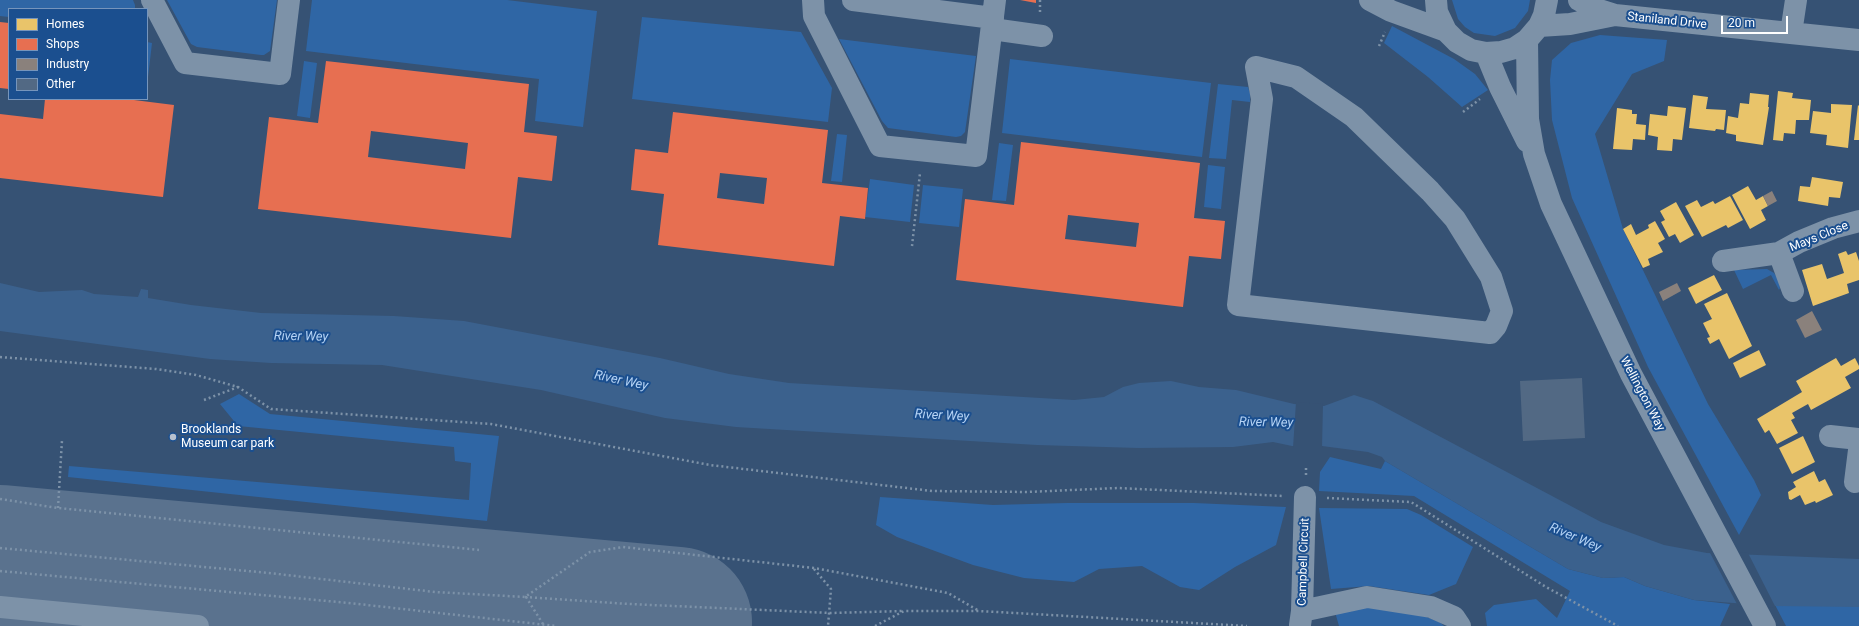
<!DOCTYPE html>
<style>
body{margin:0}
#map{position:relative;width:1859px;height:626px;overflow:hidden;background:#365274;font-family:Roboto,sans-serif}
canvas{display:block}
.legend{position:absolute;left:8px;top:8px;width:140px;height:92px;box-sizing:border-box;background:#1b4f8f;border:1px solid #7695bc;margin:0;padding:5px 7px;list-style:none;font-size:12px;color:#fff}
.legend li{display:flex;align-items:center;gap:8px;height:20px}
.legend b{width:20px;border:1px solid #7695bc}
.scale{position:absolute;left:1721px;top:16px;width:67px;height:18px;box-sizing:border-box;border:2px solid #fff;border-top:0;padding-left:5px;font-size:12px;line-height:14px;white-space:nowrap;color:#fff;-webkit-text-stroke:3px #1b4f8f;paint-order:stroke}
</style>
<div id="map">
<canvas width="1859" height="626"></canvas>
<ul class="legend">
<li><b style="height:11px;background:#e9c46a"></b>Homes</li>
<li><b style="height:11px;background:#e76f51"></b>Shops</li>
<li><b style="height:11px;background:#8a817c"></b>Industry</li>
<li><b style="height:11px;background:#526984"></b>Other</li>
</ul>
<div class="scale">20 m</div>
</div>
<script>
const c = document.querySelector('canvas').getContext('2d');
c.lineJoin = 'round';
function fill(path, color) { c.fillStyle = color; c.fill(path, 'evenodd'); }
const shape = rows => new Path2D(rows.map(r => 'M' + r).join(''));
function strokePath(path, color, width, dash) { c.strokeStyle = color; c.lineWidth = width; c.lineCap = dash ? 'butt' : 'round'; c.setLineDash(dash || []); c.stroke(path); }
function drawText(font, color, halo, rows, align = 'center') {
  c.font = font + ' Roboto,sans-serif'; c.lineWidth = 4; c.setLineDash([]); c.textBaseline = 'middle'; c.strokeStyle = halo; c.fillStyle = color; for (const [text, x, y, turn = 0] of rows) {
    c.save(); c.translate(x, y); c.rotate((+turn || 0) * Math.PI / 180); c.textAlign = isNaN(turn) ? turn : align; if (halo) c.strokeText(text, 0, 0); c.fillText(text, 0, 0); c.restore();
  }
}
fill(shape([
 [0,0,133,0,135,5,135,9,9,9,9,17,0,16],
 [167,0,277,0,270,51,264,55,261,55,197,47,191,44],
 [312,0,507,0,597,11,583,127,535,121,539,79,306,51],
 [1452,0,1530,0,1528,11,1515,28,1495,36,1474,33,1465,27,1458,19],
 [642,17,801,32,832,88,828,122,632,99],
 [1392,26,1454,59,1475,74,1488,90,1462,107,1428,77,1384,43],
 [1600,35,1667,40,1664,61,1632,74,1595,134,1623,229,1708,404,1754,480,1761,495,1739,535,1648,367,1572,198,1552,120,1550,80,1552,60,1571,43],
 [839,39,976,56,965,132,961,136,956,137,888,128,882,121],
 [147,42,152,43,147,86],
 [1010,59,1211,83,1202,157,1002,133],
 [304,61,317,63,310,118,297,116],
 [1218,84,1248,87,1250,93,1250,102,1232,100,1226,159,1209,158],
 [837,134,847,135,842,182,831,181],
 [999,143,1013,145,1006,201,992,200],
 [1208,165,1225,167,1221,209,1204,207],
 [870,179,914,185,910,222,865,217],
 [923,185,963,189,959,227,919,223],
 [1767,269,1774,273,1778,279,1780,288,1779,290,1771,275,1743,289,1734,270],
 [239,394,270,414,499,436,487,521,68,477,69,466,469,500,471,463,455,461,454,447,238,426,220,404],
 [1330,457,1381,469,1385,461,1568,569,1603,578,1624,577,1645,586,1694,600,1730,604,1720,626,1487,626,1485,613,1494,605,1536,599,1557,618,1570,591,1414,496,1319,491,1320,472],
 [880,497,993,505,1067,503,1194,503,1286,507,1276,545,1235,567,1199,590,1180,587,1142,566,1099,569,1074,582,1024,578,973,565,897,537,876,525],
 [1319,508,1407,509,1421,515,1473,547,1456,584,1429,595,1369,586,1331,589],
 [1773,601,1859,603,1859,626,1786,626],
 [1361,607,1410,610,1441,623,1444,626,1339,626,1335,612]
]), '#2f66a5');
fill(shape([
 [0,283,39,292,82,290,94,294,138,297,141,289,148,290,148,298,191,305,261,313,394,316,464,321,660,358,729,374,789,383,1074,400,1104,397,1123,387,1139,383,1171,381,1199,387,1236,390,1294,404,1324,406,1354,395,1373,401,1601,522,1664,545,1707,553,1859,559,1859,607,1773,606,1694,600,1645,586,1624,577,1603,578,1568,569,1385,461,1382,457,1368,452,1322,446,1292,446,1273,442,1233,447,1139,448,1037,445,736,427,665,418,541,390,382,365,271,363,210,359,0,331]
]), '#3b618d');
fill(shape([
 [1296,402,1323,404,1322,448,1293,448],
 [1709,551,1748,553,1776,608,1738,606]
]), '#365274');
fill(shape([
 [1778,91,1793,93,1792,98,1811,100,1809,120,1796,120,1795,134,1784,133,1783,141,1773,140],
 [1750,93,1769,95,1768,107,1769,107,1763,145,1736,141,1736,135,1726,133,1728,116,1738,118,1740,103,1749,104],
 [1693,95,1708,97,1706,109,1726,110,1724,130,1716,129,1715,131,1689,128],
 [1831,104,1852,105,1848,148,1826,145,1827,135,1810,133,1813,111,1831,113],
 [1858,105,1859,106,1859,140,1854,140],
 [1668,106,1686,108,1682,140,1673,139,1672,151,1657,150,1658,137,1648,135,1650,114,1667,116],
 [1617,108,1632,110,1632,114,1637,114,1636,124,1646,125,1645,140,1633,139,1632,150,1613,149],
 [1812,177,1843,182,1840,198,1829,197,1828,206,1798,201,1800,186,1810,187],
 [1748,186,1756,200,1763,196,1768,206,1761,210,1766,220,1750,229,1732,195],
 [1730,196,1743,220,1728,228,1726,225,1702,237,1685,206,1697,200,1701,207,1713,201,1715,204],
 [1676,202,1694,235,1680,243,1675,234,1669,237,1661,222,1665,220,1660,211],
 [1655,221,1665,239,1658,243,1663,252,1648,259,1650,265,1643,268,1623,229,1631,224,1636,235,1649,228,1648,225],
 [1846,251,1848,255,1856,252,1859,261,1859,280,1847,284,1849,293,1813,306,1802,270,1822,264,1827,279,1844,273,1838,254],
 [1714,275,1722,290,1696,304,1688,288],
 [1727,293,1752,346,1729,359,1719,339,1710,344,1707,338,1710,337,1703,323,1712,319,1704,304],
 [1759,350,1766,365,1740,378,1733,363],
 [1836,358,1841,366,1855,358,1859,366,1859,369,1845,377,1851,388,1811,410,1808,404,1792,413,1795,418,1791,420,1798,433,1777,444,1769,430,1765,433,1757,419,1802,392,1796,381],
 [1803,436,1815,462,1792,474,1779,448],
 [1814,471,1819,482,1825,479,1833,495,1816,503,1815,501,1805,505,1800,495,1791,500,1789,499,1788,492,1796,487,1793,482]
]), '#e9c46a');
fill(shape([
 [1020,0,1036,0,1036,3],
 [0,22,9,23,9,89,0,88],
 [326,61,529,84,524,132,557,136,552,181,518,177,511,238,258,209,269,117,318,123],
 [371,131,468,143,465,169,368,157],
 [45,99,126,99,174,105,163,197,0,178,0,114,43,119],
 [673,112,828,130,822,183,868,188,865,219,840,216,834,266,658,245,664,194,631,190,635,149,668,153],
 [720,173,767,178,764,204,717,198],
 [1021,142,1200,163,1194,218,1225,221,1221,259,1189,256,1183,307,956,280,965,199,1014,205],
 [1068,215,1139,223,1136,247,1065,239]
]), '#e76f51');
fill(shape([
 [1772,191,1777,201,1768,206,1763,196],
 [1677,283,1681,291,1663,301,1659,292],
 [1812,311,1822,330,1805,338,1796,320]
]), '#8a817c');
strokePath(shape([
 [0,560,677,622]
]), '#5a728e', 150);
fill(shape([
 [1582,378,1585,438,1523,441,1520,381]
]), '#526984');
strokePath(shape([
 [1040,0,1040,14],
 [1379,46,1385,32],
 [1463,112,1480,99],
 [912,246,920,173],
 [0,357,156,369,196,375,238,387,271,409,491,424,710,465,932,491,1027,492,1118,488,1284,496],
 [204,400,238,387],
 [1306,475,1306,468],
 [1327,498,1411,502,1546,587,1618,626],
 [0,499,58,508,479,550],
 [58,508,62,440],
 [0,548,269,573,435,592,525,597,590,552,623,547,814,568,948,593,979,611],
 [814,569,831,589,828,626],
 [0,571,349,603,556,626],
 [525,597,629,604,830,613,904,611],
 [526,597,543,624],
 [875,626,904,611,979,611,1247,626]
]), '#7d92a8', 2.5, [2, 3]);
strokePath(shape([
 [152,0,185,63,280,74,289,0],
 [813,0,814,16,880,146,976,156,995,0],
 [853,0,993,18],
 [1370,0,1391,11,1446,31],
 [1436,0,1437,12,1446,31,1457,42,1471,50,1486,53,1501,52,1515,48,1527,40,1539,26,1544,15,1547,0],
 [1579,0,1593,8,1615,15,1859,40],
 [1539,26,1570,24,1615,15],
 [992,29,1042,36],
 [1791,33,1796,0],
 [1527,40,1528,119,1534,154,1551,204,1631,374,1765,626],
 [1486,53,1500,87,1527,141],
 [1256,67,1296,77,1354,117,1430,191,1455,219,1491,277,1502,311,1496,326,1490,333,1238,305,1262,99,1256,67],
 [1779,253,1793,291],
 [1723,261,1779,253,1799,242,1833,228,1859,221],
 [1830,436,1859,439],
 [1855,482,1859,450],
 [0,607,198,626],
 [1302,611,1367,597,1431,607,1454,617,1460,626],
 [1300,625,1302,611,1305,497]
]), '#7d92a8', 22);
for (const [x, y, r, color] of [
 [173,437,4,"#b9c2ce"]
]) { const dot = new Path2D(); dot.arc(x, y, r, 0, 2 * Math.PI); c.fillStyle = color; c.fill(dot); strokePath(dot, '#1b4f8f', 1.5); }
drawText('12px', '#fff', '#1b4f8f', [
 ["Staniland Drive",1667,21,6],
 ["Mays Close",1819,237,-22],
 ["Wellington Way",1642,394,62],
 ["Campbell Circuit",1304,562,-88]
]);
drawText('12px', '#fff', '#1b4f8f', [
 ["Brooklands",181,430],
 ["Museum car park",181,444]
], 'left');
drawText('italic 13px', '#b5d3f5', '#1b4f8f', [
 ["River Wey",301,337,1],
 ["River Wey",621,381,12],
 ["River Wey",942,416,3],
 ["River Wey",1266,423,1],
 ["River Wey",1575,538,23]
]);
</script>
